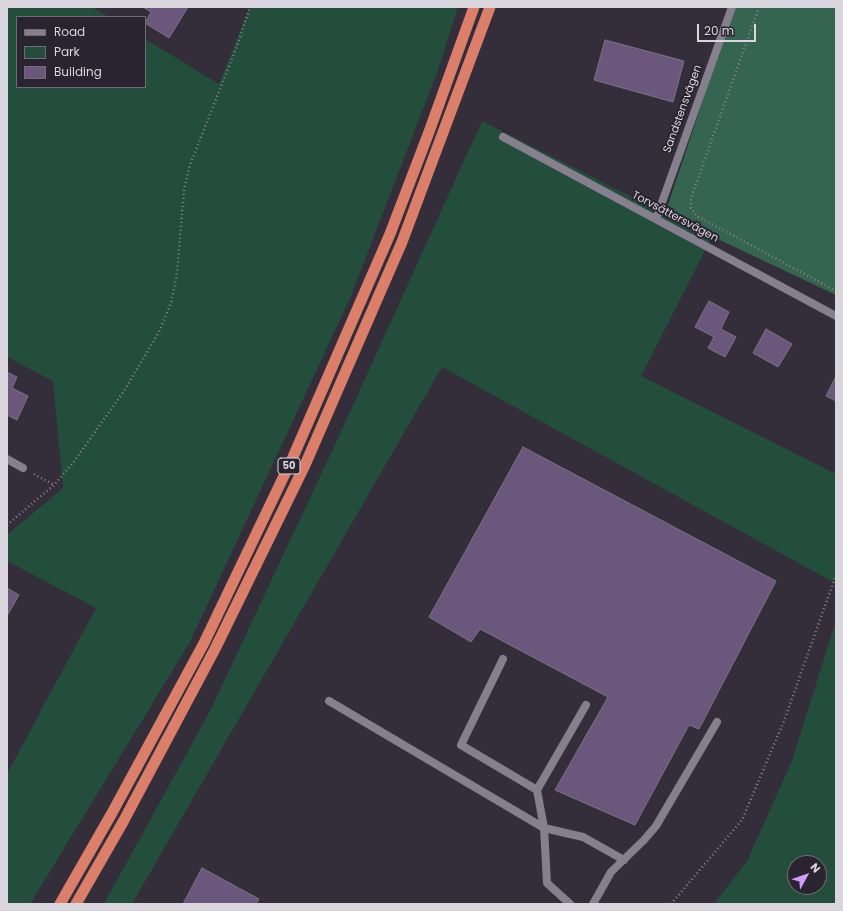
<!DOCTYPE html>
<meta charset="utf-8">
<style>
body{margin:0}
#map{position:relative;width:843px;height:911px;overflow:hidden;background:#342e3a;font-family:Poppins,sans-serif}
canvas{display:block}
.frame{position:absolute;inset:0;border:8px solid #dad6dd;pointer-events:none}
.legend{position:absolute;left:16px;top:16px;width:130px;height:72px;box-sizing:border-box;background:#2a2430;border:1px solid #706b75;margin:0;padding:5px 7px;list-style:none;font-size:12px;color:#dad6dd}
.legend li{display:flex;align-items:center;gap:8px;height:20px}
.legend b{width:20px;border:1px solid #706b75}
.north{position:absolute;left:787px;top:855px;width:40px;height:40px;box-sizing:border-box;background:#2a2430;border:1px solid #706b75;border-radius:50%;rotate:50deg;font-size:11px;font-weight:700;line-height:16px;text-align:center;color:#dad6dd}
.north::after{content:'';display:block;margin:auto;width:14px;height:18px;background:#d39cfc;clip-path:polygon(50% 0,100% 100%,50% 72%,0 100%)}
.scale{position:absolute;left:697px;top:24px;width:59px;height:18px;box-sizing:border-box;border:2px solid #dad6dd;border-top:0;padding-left:5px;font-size:12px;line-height:14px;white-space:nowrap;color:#dad6dd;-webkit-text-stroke:3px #2a2430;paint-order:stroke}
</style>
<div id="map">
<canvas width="843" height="911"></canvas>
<div class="frame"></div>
<ul class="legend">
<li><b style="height:5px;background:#867f8d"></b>Road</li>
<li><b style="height:11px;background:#234e3c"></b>Park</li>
<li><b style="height:11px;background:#6b577c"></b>Building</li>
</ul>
<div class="north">N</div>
<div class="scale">20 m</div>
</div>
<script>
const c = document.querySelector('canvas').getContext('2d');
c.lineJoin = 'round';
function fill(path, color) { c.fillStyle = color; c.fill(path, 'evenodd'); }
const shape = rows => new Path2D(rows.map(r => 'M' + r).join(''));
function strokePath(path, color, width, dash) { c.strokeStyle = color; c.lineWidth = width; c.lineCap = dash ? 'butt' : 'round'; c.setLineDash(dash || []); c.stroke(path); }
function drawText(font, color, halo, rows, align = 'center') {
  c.font = font + ' Poppins,sans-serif'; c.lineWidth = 4; c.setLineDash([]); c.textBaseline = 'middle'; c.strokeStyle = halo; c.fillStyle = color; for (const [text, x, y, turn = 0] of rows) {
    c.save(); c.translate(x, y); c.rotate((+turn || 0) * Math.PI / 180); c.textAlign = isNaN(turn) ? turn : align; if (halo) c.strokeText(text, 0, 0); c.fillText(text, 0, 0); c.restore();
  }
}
fill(shape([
 [7,7,92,7,109,17,17,17,17,87,145,87,145,39,219,84,250,7,458,7,438,70,351,296,190,642,30,904,7,904,7,774,96,608,7,561,7,535,63,488,53,381,7,357],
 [482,121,665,214,713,235,641,376,836,474,835,583,442,367,132,904,104,904,211,709,340,434],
 [836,620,836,904,714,904,747,861,792,761],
 [795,863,819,863,819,887,795,887]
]), '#234e3c');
fill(shape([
 [734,7,836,7,836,295,665,214]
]), '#356550');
const building = shape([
 [143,7,188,7,169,38,145,23,151,12,143,7],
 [605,40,684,61,673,102,594,80,605,40],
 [709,301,729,312,721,329,736,337,725,357,708,348,714,337,695,327,709,301],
 [766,329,792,344,778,367,753,353,766,329],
 [7,372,17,377,12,388,28,396,17,420,7,415,7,372],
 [836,376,836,401,826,396,836,376],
 [523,447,776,581,699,729,689,725,635,825,555,790,608,697,480,629,471,642,429,617,523,447],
 [7,588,19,595,7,616,7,588],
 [202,868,259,899,256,904,183,904,202,868]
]);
fill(building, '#6b577c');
strokePath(building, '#7a7381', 1);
strokePath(shape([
 [759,7,691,198,691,208,697,216,836,291],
 [34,474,54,485],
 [7,525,54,485,73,463,124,391,159,332,171,303,177,274,184,190,190,165,237,46,250,7],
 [671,904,742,820,784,721,836,575]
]), '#87828b', 2.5, [1, 3]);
strokePath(shape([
 [503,659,461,745,537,790],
 [329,701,544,828,583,837,624,860],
 [570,904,547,883,544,828,537,790,586,705],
 [593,904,611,872,644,840,656,826,717,722]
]), '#867f8d', 8);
strokePath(shape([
 [503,137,836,316],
 [656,219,732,7],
 [7,459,23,468]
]), '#867f8d', 8);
strokePath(shape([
 [60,904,112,813,204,643,293,457,390,234,429,132,474,7],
 [76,904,123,822,215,649,305,465,402,242,490,7]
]), '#dc7f6a', 11);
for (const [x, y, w] of [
 [289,466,22]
]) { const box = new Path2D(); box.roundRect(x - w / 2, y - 8, w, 16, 3); c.fillStyle = '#2a2430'; c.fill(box); strokePath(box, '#dad6dd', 1); }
drawText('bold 10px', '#dad6dd', null, [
 ["50",289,466]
]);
drawText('11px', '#dad6dd', '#2a2430', [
 ["Sandstensvägen",683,109,-70],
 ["Torvsättersvägen",675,217,28]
]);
</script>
